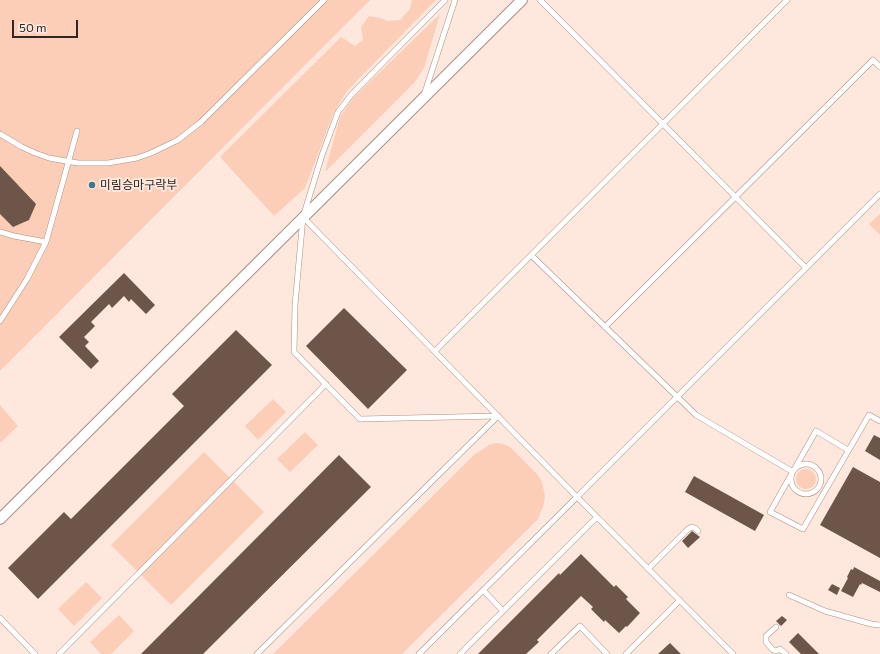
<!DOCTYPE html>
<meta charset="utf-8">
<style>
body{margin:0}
#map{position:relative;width:880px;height:654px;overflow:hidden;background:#fee7dc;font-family:Commissioner,sans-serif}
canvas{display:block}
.scale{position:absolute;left:12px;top:20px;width:66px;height:18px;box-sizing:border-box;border:2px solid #312722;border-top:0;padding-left:5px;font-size:12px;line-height:14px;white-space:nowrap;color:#312722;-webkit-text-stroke:3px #fee7dc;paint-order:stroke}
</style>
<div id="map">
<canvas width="880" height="654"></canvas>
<div class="scale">50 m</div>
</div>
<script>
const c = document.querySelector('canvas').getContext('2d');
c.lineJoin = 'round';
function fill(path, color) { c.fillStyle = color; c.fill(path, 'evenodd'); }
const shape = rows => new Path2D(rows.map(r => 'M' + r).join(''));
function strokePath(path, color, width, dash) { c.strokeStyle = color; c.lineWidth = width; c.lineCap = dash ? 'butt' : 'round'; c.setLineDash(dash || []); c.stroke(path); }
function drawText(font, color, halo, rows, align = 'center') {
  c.font = font + ' Commissioner,"Noto Sans KR",sans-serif'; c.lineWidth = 4; c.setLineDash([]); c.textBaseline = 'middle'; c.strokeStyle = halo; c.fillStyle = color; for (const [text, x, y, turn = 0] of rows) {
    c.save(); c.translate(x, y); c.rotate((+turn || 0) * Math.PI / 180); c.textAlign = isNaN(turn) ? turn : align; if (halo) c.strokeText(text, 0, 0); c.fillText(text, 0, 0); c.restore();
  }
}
fill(shape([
 [0,0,370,0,0,371],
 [412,0,436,0,380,57,347,91,334,112,305,188,274,216,220,157,341,37,355,46,363,40,361,27,369,16,381,18,387,21,400,20,410,9],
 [440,14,424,68,414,83,325,172,340,117,353,98],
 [880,214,880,235,869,224],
 [273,399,286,412,258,440,245,426],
 [0,405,18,426,0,443],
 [305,432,318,445,290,472,277,459],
 [496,443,503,444,510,447,537,474,542,482,545,496,543,507,538,519,402,654,273,654,474,455,489,445],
 [204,452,264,512,171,605,111,545],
 '796 479a10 10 0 1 1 20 0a10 10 0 1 1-20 0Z',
 [86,582,102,598,74,626,58,609],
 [119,615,134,631,111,654,101,654,90,642]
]), '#fcceb8');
fill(shape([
 [0,166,36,204,29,220,13,227,0,214],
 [124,273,155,305,146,314,131,299,129,302,124,296,112,308,109,304,91,322,95,326,84,337,89,342,85,346,99,361,91,369,59,337],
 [344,308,407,370,368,409,306,346],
 [236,330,272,365,38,599,8,568,64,512,71,519,184,406,172,394],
 [874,435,880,438,880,460,865,451],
 [339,455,371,487,203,654,141,654],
 [853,467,880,482,880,558,820,525],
 [694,476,764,515,755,531,685,492],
 [692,531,700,537,688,548,682,541],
 [581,554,614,587,616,585,628,597,626,599,640,613,627,627,626,626,619,633,605,620,604,622,591,609,593,607,581,596,537,640,539,642,526,654,478,654,559,573,560,575],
 [854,567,880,581,880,592,862,583,861,585,860,584,853,597,841,591,848,578,847,577,851,569,853,570],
 [832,584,840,588,837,595,828,590],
 [782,616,787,620,781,626,776,621],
 [798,633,819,654,801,654,789,642],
 [670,643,681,654,658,654]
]), '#6d554a');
const lane = shape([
 [445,0,352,94,338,112,322,155,303,217,295,305,294,352,360,419,498,416],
 [540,0,806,268],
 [425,92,455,0],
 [0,134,22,147,35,153,49,158,78,163,108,163,137,158,151,153,178,140,201,122,324,0],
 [303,217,577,497,880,194],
 [0,232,14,236,46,242,27,279,0,321],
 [46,242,77,131],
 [531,255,696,415,793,472],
 [605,327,873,60,880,67],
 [435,351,787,0],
 [848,450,816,431,770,512,803,529,869,415,880,421],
 '791 479a15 15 0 1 1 30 0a15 15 0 1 1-30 0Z',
 [648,569,688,529,692,527,695,528,698,531],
 [483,590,503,611],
 [789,595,825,611,871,624,880,625],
 [0,618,35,654],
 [776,627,766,636,766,642,773,650,776,651,780,649,786,654],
 [59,654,326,384],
 [257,654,498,416],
 [419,654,577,497,733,654],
 [460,654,597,517],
 [551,654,580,626,607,654],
 [626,654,680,600]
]);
const street = shape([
 [0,519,522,0]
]);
strokePath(lane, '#aa9083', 6);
strokePath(street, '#aa9083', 12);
strokePath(lane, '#fff', 5);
strokePath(street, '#fff', 10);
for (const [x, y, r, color] of [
 [92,185,4,"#387b8b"]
]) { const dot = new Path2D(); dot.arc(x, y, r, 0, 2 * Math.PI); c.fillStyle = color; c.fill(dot); strokePath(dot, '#fee7dc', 1.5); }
drawText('12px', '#312722', '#fee7dc', [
 ["미림승마구락부",100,185]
], 'left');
</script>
